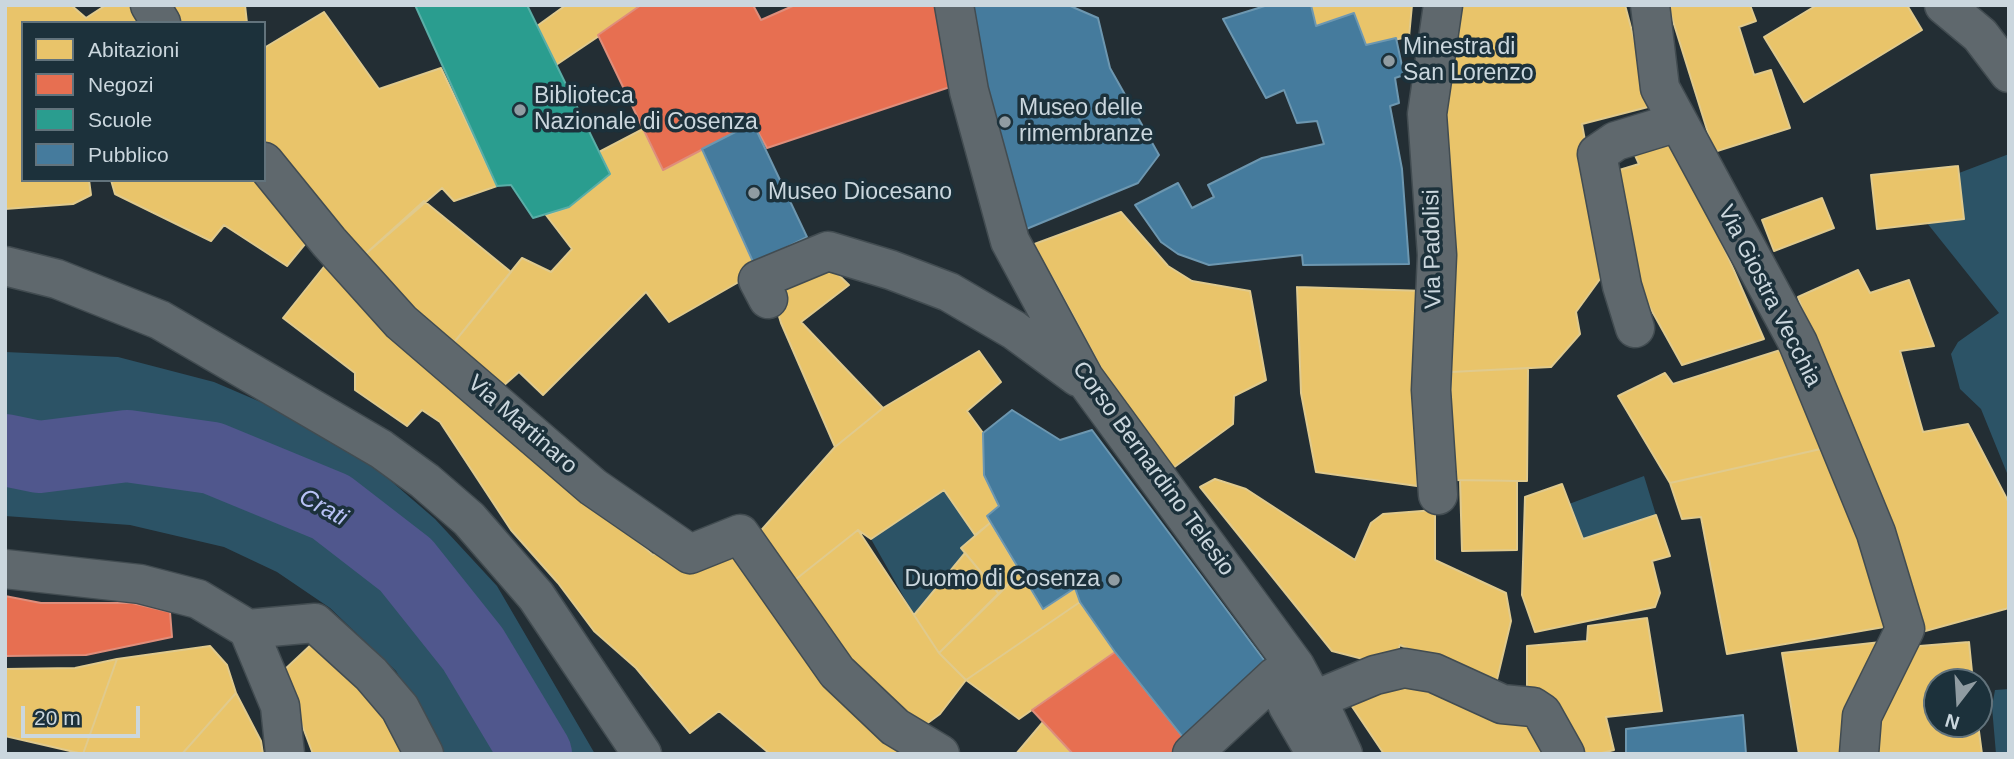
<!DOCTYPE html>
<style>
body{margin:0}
#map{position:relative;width:2014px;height:759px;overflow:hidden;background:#232e34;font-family:Helvetica,sans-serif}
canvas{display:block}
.frame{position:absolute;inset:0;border:7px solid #cbd7de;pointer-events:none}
.legend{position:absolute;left:21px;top:21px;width:245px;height:161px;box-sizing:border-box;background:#1c313b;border:2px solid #62737c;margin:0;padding:9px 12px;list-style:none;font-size:21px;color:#cbd7de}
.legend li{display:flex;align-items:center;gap:14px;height:35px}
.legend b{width:35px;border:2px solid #62737c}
.north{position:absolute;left:1923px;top:668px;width:70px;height:70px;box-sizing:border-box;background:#1c313b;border:2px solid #62737c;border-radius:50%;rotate:197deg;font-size:19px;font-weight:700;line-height:28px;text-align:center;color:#cbd7de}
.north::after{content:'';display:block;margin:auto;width:24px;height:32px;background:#909ca2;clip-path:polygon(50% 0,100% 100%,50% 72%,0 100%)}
.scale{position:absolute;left:21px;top:706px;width:119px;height:32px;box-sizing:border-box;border:4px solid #cbd7de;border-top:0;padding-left:9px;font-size:21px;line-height:24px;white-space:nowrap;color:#cbd7de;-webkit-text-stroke:5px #1c313b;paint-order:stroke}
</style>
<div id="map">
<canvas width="2014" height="759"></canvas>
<div class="frame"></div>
<ul class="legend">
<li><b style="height:19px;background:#e9c46a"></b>Abitazioni</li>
<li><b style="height:19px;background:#e76f51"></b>Negozi</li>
<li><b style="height:19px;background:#2a9d8f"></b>Scuole</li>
<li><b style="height:19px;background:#457b9d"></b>Pubblico</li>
</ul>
<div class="north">N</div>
<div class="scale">20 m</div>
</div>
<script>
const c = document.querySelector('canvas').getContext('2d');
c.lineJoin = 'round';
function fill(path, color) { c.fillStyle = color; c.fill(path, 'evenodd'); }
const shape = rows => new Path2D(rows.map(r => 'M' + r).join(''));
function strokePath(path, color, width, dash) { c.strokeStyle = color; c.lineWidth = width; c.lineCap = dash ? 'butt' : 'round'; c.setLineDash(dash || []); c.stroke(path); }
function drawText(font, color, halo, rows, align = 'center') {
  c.font = font + ' Helvetica,sans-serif'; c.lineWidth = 7; c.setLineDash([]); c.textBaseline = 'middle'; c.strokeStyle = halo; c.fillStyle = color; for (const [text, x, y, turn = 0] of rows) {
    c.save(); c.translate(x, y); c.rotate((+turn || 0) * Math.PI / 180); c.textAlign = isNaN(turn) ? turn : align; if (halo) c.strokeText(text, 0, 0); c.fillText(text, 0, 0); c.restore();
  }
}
fill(shape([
 [2009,154,2009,478,1981,409,1960,389,1951,354,1958,342,1999,313,1927,223,1964,219,1959,173],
 [5,352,118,357,214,382,263,403,369,462,435,519,497,586,595,754,443,754,396,671,330,608,277,572,224,547,130,525,5,516],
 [1644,476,1656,515,1583,539,1569,504],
 [944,490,975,535,961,548,965,553,914,615,871,539],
 [2009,689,2009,754,1996,754,1992,707,1995,690]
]), '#2c5366');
const homes = shape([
 [5,5,71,5,86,18,106,5,139,5,149,23,23,23,23,180,89,180,91,195,73,204,5,209,5,5],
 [171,5,245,5,247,23,175,23,171,5],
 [566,5,641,5,642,7,556,65,537,26,566,5],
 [1311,5,1412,5,1409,37,1366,45,1354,13,1316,26,1311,5],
 [1450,5,1625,5,1652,106,1582,124,1608,268,1576,312,1580,334,1551,367,1451,372,1444,108,1450,5],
 [1668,5,1750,5,1756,21,1739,27,1754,75,1771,70,1790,128,1714,152,1668,5],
 [1817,5,1907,5,1922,30,1804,102,1764,37,1817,5],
 [324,12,379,89,441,68,497,186,454,201,442,188,362,257,264,145,264,48,324,12],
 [643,129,663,170,702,149,754,264,737,283,669,322,646,292,543,395,519,372,502,387,452,345,522,258,551,272,572,249,546,215,569,207,610,174,599,152,643,129],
 [1674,134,1764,339,1682,365,1628,268,1606,174,1639,164,1634,153,1674,134],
 [1958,166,1964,219,1877,229,1871,175,1958,166],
 [111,180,262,180,310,238,287,266,224,225,211,241,115,194,111,180],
 [1822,198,1834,228,1774,251,1762,220,1822,198],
 [424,201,511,272,452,345,362,257,424,201],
 [1121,212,1168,266,1192,281,1250,291,1266,380,1234,396,1233,424,1169,471,1110,385,1054,280,1029,246,1121,212],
 [824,261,849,285,801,322,883,408,835,447,781,323,771,290,824,261],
 [327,263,653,555,663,547,725,550,748,569,928,754,770,754,719,711,690,733,636,668,594,631,558,583,511,530,440,422,422,410,407,426,355,390,355,373,283,318,327,263],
 [1858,270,1870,293,1909,280,1934,346,1900,351,1923,432,1968,424,2009,503,2009,608,1918,633,1798,297,1858,270],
 [1297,287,1426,291,1417,486,1316,472,1301,393,1297,287],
 [1790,347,1834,446,1670,483,1618,396,1665,373,1673,384,1790,347],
 [979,351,1001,382,967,411,983,433,984,475,999,506,987,516,990,523,975,535,944,490,871,539,858,530,786,587,757,535,835,447,883,408,979,351],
 [1528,368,1527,481,1449,480,1451,372,1528,368],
 [1834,446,1890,626,1727,654,1701,517,1682,519,1670,483,1834,446],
 [1215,479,1246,489,1355,560,1371,523,1383,514,1435,510,1435,560,1506,593,1511,621,1495,688,1400,645,1394,660,1363,659,1332,651,1200,487,1215,479],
 [1460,480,1517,481,1517,550,1462,551,1460,480],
 [1562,484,1583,539,1656,515,1670,556,1652,561,1660,593,1655,607,1535,632,1522,595,1525,497,1562,484],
 [987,516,1020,572,999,594,961,548,990,523,987,516],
 [858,530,939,653,966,680,940,714,914,733,786,587,858,530],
 [965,553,999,594,939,653,914,615,965,553],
 [1020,572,1043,609,1075,588,1080,602,966,680,939,653,1020,572],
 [1080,602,1115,652,1019,719,966,680,1080,602],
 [1647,618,1662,711,1606,717,1614,750,1598,754,1573,754,1527,701,1527,646,1587,641,1588,626,1647,618],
 [314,642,396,728,410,754,313,754,282,672,314,642],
 [1881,642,1852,754,1799,754,1782,653,1881,642],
 [1969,642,1973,682,1937,682,1937,724,1978,724,1982,754,1867,754,1907,647,1969,642],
 [210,646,227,665,236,693,182,754,83,754,117,659,210,646],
 [117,659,83,754,5,736,5,669,75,668,117,659],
 [1385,680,1533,719,1555,754,1384,754,1351,705,1385,680],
 [236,693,261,741,263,754,182,754,236,693],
 [1043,722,1073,754,1016,754,1043,722]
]);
fill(homes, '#e9c46a');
strokePath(homes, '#e0ca8d', 2);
const shops = shape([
 [641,5,753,5,761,20,795,5,934,5,962,83,767,148,753,123,663,170,598,35,641,5],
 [5,596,41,603,132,603,170,612,172,637,86,655,5,656,5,596],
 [1115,652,1194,751,1192,754,1073,754,1032,710,1115,652]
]);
fill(shops, '#e76f51');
strokePath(shops, '#df8e7b', 2);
const schools = shape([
 [415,5,527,5,610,174,569,207,533,218,511,185,497,186,415,5]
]);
fill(schools, '#2a9d8f');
strokePath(schools, '#5aaea7', 2);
const public = shape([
 [963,5,1068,5,1098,18,1110,68,1159,155,1138,183,1019,232,963,5],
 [1268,5,1311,5,1316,26,1354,13,1366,45,1396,38,1404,75,1395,78,1399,103,1390,106,1402,169,1409,264,1303,265,1302,255,1209,265,1178,254,1161,242,1135,205,1178,183,1192,208,1214,197,1208,185,1262,158,1324,144,1317,121,1297,123,1284,90,1266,98,1223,19,1268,5],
 [753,123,807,237,754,264,702,149,753,123],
 [1012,410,1060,440,1092,430,1276,676,1194,751,1115,652,1080,602,1075,588,1043,609,987,516,999,506,984,475,983,433,1012,410],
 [1743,715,1746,754,1626,754,1626,729,1743,715]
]);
fill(public, '#457b9d');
strokePath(public, '#6d97b0', 2);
strokePath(shape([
 [5,450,39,457,127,446,212,458,331,507,406,565,473,649,536,754]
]), '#50578d', 72);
const minor = shape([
 [150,5,161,23],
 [954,5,969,91,1010,241,1084,378,1295,666,1309,692,1317,699,1343,754],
 [1650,5,1660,88,1798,343,1876,533,1905,629,1862,716,1859,754],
 [1944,5,1980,35,2009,73],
 [264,162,329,242,401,322,593,487,690,554,740,534,837,672,895,727,940,754],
 [5,266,57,279,160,320,381,449,425,481,469,519,536,596,642,754],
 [768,299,758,280,828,251,891,270,949,292,1014,330,1078,377],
 [1635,328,1622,286,1597,154,1616,141,1678,122],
 [1438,495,1431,390,1437,255,1427,114,1443,5],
 [5,569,140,584,198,599,248,629,280,706,285,754],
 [248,629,315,623,371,674,400,708,424,754],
 [1317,699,1375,675,1404,668,1434,673,1502,704,1533,707,1542,713,1565,754],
 [1192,754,1276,676,1288,706,1316,754]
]);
strokePath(minor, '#424c51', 41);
strokePath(minor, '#5f686d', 38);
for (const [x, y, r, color] of [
 [1389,61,7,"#909ca2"],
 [520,110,7,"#909ca2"],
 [1005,122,7,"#909ca2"],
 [754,193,7,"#909ca2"],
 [1114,580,7,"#909ca2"]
]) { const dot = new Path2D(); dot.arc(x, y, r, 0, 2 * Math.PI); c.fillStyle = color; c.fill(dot); strokePath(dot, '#1c313b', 2.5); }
drawText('23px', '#cbd7de', '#1c313b', [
 ["Minestra di",1403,48],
 ["San Lorenzo",1403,74],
 ["Biblioteca",534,97],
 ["Nazionale di Cosenza",534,123],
 ["Museo delle",1019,109],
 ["rimembranze",1019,135],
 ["Museo Diocesano",768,193],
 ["Duomo di Cosenza",1100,580,"right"]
], 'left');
drawText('23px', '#cbd7de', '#1c313b', [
 ["Via Padolisi",1433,249,-91],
 ["Via Giostra Vecchia",1769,296,63],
 ["Via Martinaro",522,425,41],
 ["Corso Bernardino Telesio",1153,469,54]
]);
drawText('italic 24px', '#b8c1f5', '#1c313b', [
 ["Crati",323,508,29]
]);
</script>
